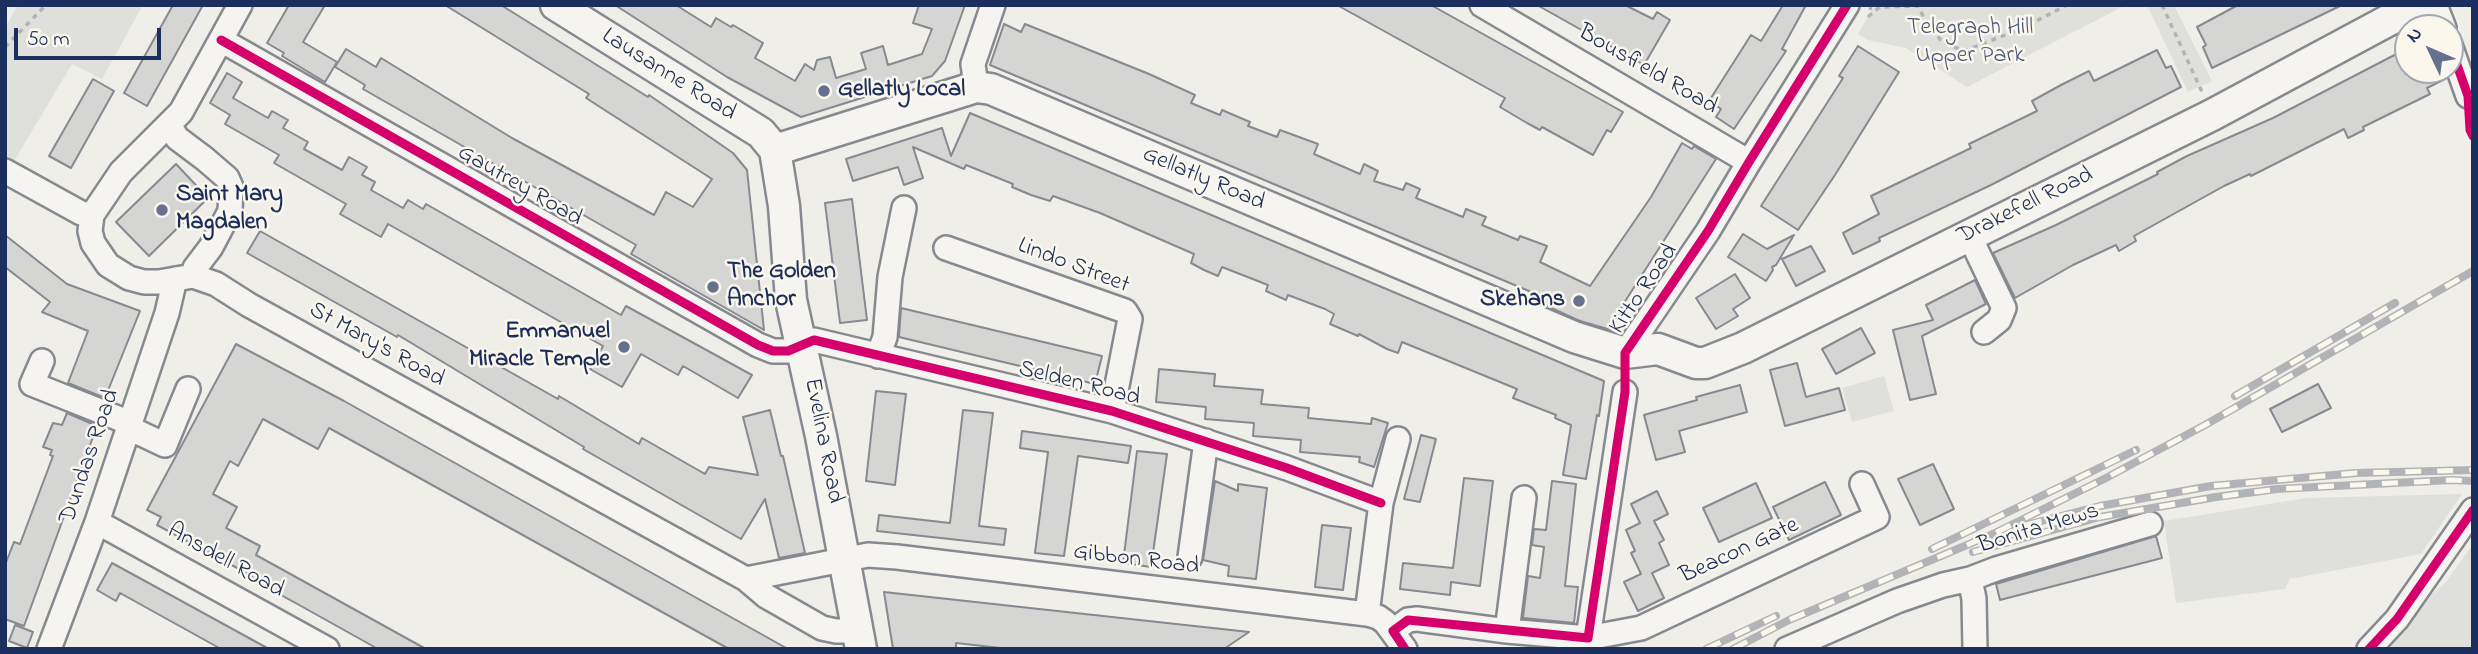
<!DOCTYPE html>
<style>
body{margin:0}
#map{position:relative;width:2478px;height:654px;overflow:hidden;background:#efeee9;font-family:"Indie Flower",sans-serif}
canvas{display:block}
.frame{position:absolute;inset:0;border:7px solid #1b2f5e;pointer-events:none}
.north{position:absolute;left:2394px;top:14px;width:70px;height:70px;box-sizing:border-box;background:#fbf7ec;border:2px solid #a1a7b3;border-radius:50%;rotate:314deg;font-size:19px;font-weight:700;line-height:28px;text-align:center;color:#1b2f5e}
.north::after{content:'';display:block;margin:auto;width:24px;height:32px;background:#65728f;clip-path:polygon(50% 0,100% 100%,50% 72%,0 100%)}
.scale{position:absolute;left:14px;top:28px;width:147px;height:32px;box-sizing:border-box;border:4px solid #1b2f5e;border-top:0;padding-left:9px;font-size:21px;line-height:24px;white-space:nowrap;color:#1b2f5e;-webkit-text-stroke:5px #fbf7ec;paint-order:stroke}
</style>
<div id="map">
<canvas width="2478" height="654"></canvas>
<div class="frame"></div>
<div class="north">N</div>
<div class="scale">50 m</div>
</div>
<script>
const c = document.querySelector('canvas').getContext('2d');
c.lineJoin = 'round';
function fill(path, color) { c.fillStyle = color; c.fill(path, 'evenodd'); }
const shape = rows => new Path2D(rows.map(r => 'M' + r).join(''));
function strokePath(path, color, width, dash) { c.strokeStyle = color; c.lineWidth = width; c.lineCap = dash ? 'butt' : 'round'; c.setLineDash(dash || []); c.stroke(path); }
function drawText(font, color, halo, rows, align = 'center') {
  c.font = font + ' "Indie Flower",sans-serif'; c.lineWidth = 5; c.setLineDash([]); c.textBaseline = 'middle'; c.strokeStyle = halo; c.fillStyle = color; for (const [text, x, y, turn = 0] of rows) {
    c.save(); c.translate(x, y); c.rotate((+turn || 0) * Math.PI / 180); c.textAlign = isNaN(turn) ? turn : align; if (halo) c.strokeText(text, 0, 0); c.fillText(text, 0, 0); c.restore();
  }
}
fill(shape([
 [18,5,143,5,102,79,72,64,13,163,5,159,5,28],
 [1875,5,2126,5,1967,87,1906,48,1868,40,1858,34],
 [2147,5,2174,5,2212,81,2188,92],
 [1884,376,1894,411,1852,422,1842,388],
 [2462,494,2421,554,2290,579,2285,589,2176,603,2164,521,2306,498],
 [2473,544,2473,649,2388,649,2407,629,2422,603,2446,582]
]), '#dfdfdc');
const building = shape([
 [173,5,203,5,147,106,124,93,173,5],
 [289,5,325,5,303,42,337,62,325,82,282,56,284,53,267,43,289,5],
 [445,5,501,5,648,97,649,95,733,153,747,170,764,330,631,254,636,245,363,89,365,85,335,67,346,49,376,67,381,58,512,138,654,215,666,192,693,207,712,179,586,98,589,94,445,5],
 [615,5,676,5,711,27,716,18,731,27,733,25,763,43,755,58,795,81,805,64,814,70,817,60,830,57,836,78,866,69,861,53,883,46,888,65,922,54,932,29,913,23,919,5,965,5,945,61,932,76,801,117,727,77,615,5],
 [1337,5,1431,5,1623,112,1611,132,1607,130,1593,155,1542,127,1540,130,1527,123,1500,107,1505,98,1337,5],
 [1537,5,1625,5,1653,19,1657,12,1670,20,1644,65,1537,5],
 [1783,5,1806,5,1782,49,1786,51,1734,129,1716,117,1721,109,1709,101,1751,35,1761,41,1783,5],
 [2238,5,2342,5,2212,68,2203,47,2206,45,2197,27,2238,5],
 [1004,24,1021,32,1025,24,1149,74,1195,95,1191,103,1220,115,1222,110,1250,122,1248,126,1277,137,1280,130,1318,144,1314,154,1360,174,1364,164,1378,171,1374,181,1403,190,1406,183,1420,189,1416,198,1463,217,1466,209,1486,217,1482,225,1518,240,1520,236,1547,246,1540,262,1590,286,1651,197,1682,143,1692,149,1694,146,1716,159,1624,303,1611,330,1580,321,1542,304,1534,300,1536,294,990,65,1004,24],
 [1858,46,1899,72,1835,175,1798,230,1761,206,1843,78,1839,76,1858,46],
 [2408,48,2408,70,2444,70,2447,78,2427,88,2430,94,2363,127,2364,130,2348,138,2344,129,2251,176,2250,174,2224,186,2134,236,2136,241,2119,251,2116,245,2073,265,2015,298,1993,253,2056,225,2158,174,2157,172,2187,156,2273,118,2408,48],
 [2157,50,2166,68,2171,66,2181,87,1991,185,1879,238,1880,241,1853,254,1843,233,1879,214,1871,196,1971,148,1969,144,2037,111,2032,101,2061,85,2089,71,2094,81,2157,50],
 [227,73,242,82,233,98,268,118,272,111,288,120,283,128,308,142,304,149,342,170,349,157,367,167,362,175,375,182,371,190,403,208,408,200,423,209,426,204,621,315,626,306,752,375,738,398,683,366,678,375,641,354,622,387,590,369,603,346,388,224,381,237,340,214,346,204,274,163,279,155,225,124,230,115,210,103,227,73],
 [93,79,114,91,71,168,49,156,93,79],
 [970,113,1604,381,1599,416,1597,415,1586,479,1563,475,1571,425,1555,418,1556,415,1513,398,1517,389,1402,342,1398,353,1387,349,1359,334,1358,336,1330,324,1334,314,1325,309,1288,295,1286,300,1266,291,1268,285,1222,267,1218,276,1204,270,1191,263,1194,254,1100,213,1053,196,1050,201,1031,195,1012,187,1013,184,966,165,964,169,913,147,923,178,904,185,898,167,853,181,846,159,942,128,951,156,970,113],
 [176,164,208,198,149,256,116,222,176,164],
 [852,199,867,320,840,323,825,203,852,199],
 [260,231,558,399,559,396,639,444,642,438,705,474,709,467,758,475,743,417,770,410,781,456,783,456,805,553,779,558,765,499,741,539,583,449,584,447,398,335,397,337,247,253,260,231],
 [1743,234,1767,249,1794,235,1776,265,1772,267,1773,270,1766,281,1728,257,1743,234],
 [5,235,67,284,140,311,105,398,68,383,88,331,42,312,50,302,5,267,5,235],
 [1811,246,1825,271,1796,286,1782,259,1811,246],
 [1735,274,1750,298,1733,309,1738,316,1716,329,1696,298,1735,274],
 [1975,280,1986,304,1922,336,1936,394,1910,400,1893,330,1933,320,1926,305,1975,280],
 [901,308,1102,356,1095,384,899,337,901,308],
 [1861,328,1875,353,1836,374,1822,349,1861,328],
 [236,344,344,401,788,649,729,649,329,428,318,449,263,419,238,466,230,461,213,494,237,507,226,528,260,546,256,555,426,649,378,649,301,606,250,578,252,576,157,525,161,517,147,510,236,344],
 [1797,363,1806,397,1839,388,1845,410,1785,426,1770,370,1797,363],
 [1159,369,1215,374,1214,386,1263,390,1261,404,1309,408,1308,418,1371,424,1372,418,1388,423,1374,467,1359,462,1360,457,1300,452,1301,440,1253,436,1254,423,1205,419,1206,407,1156,402,1159,369],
 [2318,384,2331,408,2282,432,2270,409,2318,384],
 [1740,385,1747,412,1679,431,1685,452,1656,460,1644,415,1697,400,1696,397,1740,385],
 [876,391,906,394,895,485,866,481,876,391],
 [963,410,993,413,979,526,1006,529,1004,545,877,531,879,515,950,523,963,410],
 [67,413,97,426,24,626,5,619,5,565,14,542,20,544,53,456,50,455,52,450,43,447,53,423,62,425,67,413],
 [1022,431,1131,446,1128,463,1078,456,1064,556,1035,553,1048,452,1020,448,1022,431],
 [1421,435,1436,439,1420,502,1404,499,1421,435],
 [1137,451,1167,454,1151,567,1123,563,1137,451],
 [1933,464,1954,509,1920,525,1898,479,1933,464],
 [1464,478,1493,481,1480,586,1451,582,1450,595,1400,589,1403,563,1453,568,1464,478],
 [1215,481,1238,491,1238,484,1267,488,1256,579,1228,576,1229,566,1203,560,1215,481],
 [1552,481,1576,484,1565,586,1578,587,1574,623,1523,618,1528,576,1540,578,1544,547,1532,545,1534,529,1546,530,1552,481],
 [1825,482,1841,515,1789,540,1773,507,1825,482],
 [1756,483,1772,518,1719,542,1703,508,1756,483],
 [1657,491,1668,514,1654,521,1664,540,1659,543,1669,565,1652,573,1664,598,1638,611,1624,582,1641,574,1631,553,1635,551,1626,530,1640,523,1631,504,1657,491],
 [1322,525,1351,528,1343,590,1315,587,1322,525],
 [2156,536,2162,558,2000,600,1996,584,2156,536],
 [112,563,145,581,269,649,221,649,120,593,116,601,97,590,112,563],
 [884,592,1249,632,1224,649,1009,649,956,643,956,649,893,649,884,592],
 [15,625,33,632,27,648,9,641,15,625]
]);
fill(building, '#d5d5d4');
strokePath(building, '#868a90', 2);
const minor = shape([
 [240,5,181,112,121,172,92,215,90,231,93,243,108,265,129,278,144,282,159,282,193,276,216,284,249,305,746,579,766,596,822,628,836,631,858,631],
 [1482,5,1749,162],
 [2435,5,2444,28],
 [221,40,758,345,773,351,788,351,814,340,1112,411,1287,468,1381,503],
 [2450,45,2468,96],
 [976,87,973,64,993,5],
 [170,126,177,138,205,159,227,178,231,187,230,211,211,247,195,268,193,276],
 [5,171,81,213,92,215],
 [1969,235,2004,308,1999,320,1984,332],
 [946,248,1125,311,1130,319,1112,411],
 [1625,353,1708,231,1749,162,1847,5],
 [878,356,885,337,890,277,904,208],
 [42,361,32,384,130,423],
 [129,428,165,445,188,389],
 [97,522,327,649],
 [1190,557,1206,441],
 [746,579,868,555,897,557,1367,614,1378,617,1385,622,1405,649],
 [1367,614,1381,503,1398,439],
 [1393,631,1408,620,1417,619,1507,631,1588,638,1641,628,1877,517,1862,484],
 [1507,631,1524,498],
 [1588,638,1625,392],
 [49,649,97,522,167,313,175,279],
 [1787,649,1897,601,1943,585,1970,579],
 [1975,649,1974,599,1970,579,1996,569,2150,524],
 [2369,649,2397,619,2473,510]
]);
const major = shape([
 [556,5,761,133,775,150,784,206,791,300,821,436,861,649],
 [775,150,976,87,991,89,1574,337,1625,353,1658,349,1696,363,1705,363,1743,348,2212,115,2417,5]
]);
strokePath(minor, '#868a90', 28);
strokePath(major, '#868a90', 35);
strokePath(shape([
 [1871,5,1869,16,1880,7,1918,6,1924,18,1942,42,1964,51,2023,28,2067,5],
 [2162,5,2203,94],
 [5,47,46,5]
]), '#b2b3b6', 3.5, [5, 5]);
strokePath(minor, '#f5f4f0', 23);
strokePath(major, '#f5f4f0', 30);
const rail = shape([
 [2235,396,2395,303],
 [2026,525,2100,506,2211,486,2356,473,2473,470],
 [1932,549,2136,450],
 [1973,552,2100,517,2216,497,2277,489,2452,480,2473,481],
 [1706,649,1776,616],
 [1733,649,1789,620,1993,534,2104,479,2205,425,2473,271]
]);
strokePath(rail, '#b2b3b6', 8);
strokePath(rail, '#fbf7ec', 5, [16]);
strokePath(shape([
 [221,40,758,345,773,351,788,351,814,340,1112,411,1287,468,1381,503],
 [2450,45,2468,96,2470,130,2473,136],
 [1405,649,1393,631,1408,620,1588,638,1625,392,1625,353,1708,231,1749,162,1847,5],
 [2369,649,2397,619,2473,510]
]), '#d6006c', 9);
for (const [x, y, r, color] of [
 [824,91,7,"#65728f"],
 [162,210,7,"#65728f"],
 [713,287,7,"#65728f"],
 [1579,301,7,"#65728f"],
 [624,347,7,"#65728f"]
]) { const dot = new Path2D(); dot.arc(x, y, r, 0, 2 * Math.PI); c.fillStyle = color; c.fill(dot); strokePath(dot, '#fbf7ec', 2.5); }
drawText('24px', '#49587b', '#fbf7ec', [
 ["Telegraph Hill",1970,29],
 ["Upper Park",1970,57]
]);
drawText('24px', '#1b2f5e', '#fbf7ec', [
 ["Bousfield Road",1647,71,30],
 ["Lausanne Road",668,76,32],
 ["Gellatly Road",1203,180,23],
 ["Gautrey Road",519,187,30],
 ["Drakefell Road",2026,207,-26],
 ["Lindo Street",1073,267,21],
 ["Kitto Road",1645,290,-56],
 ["St Mary's Road",376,346,29],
 ["Selden Road",1079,385,14],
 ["Evelina Road",822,441,79],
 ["Dundas Road",91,457,-71],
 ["Bonita Mews",2039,530,-17],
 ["Beacon Gate",1740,552,-25],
 ["Gibbon Road",1136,561,7],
 ["Ansdell Road",225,562,29]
]);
drawText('bold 24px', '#1b2f5e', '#fbf7ec', [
 ["Gellatly Local",838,91],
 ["Saint Mary",176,196],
 ["Magdalen",176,224],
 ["The Golden",727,273],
 ["Anchor",727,301],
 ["Skehans",1565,301,"right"],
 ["Emmanuel",610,333,"right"],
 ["Miracle Temple",610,361,"right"]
], 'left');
</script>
